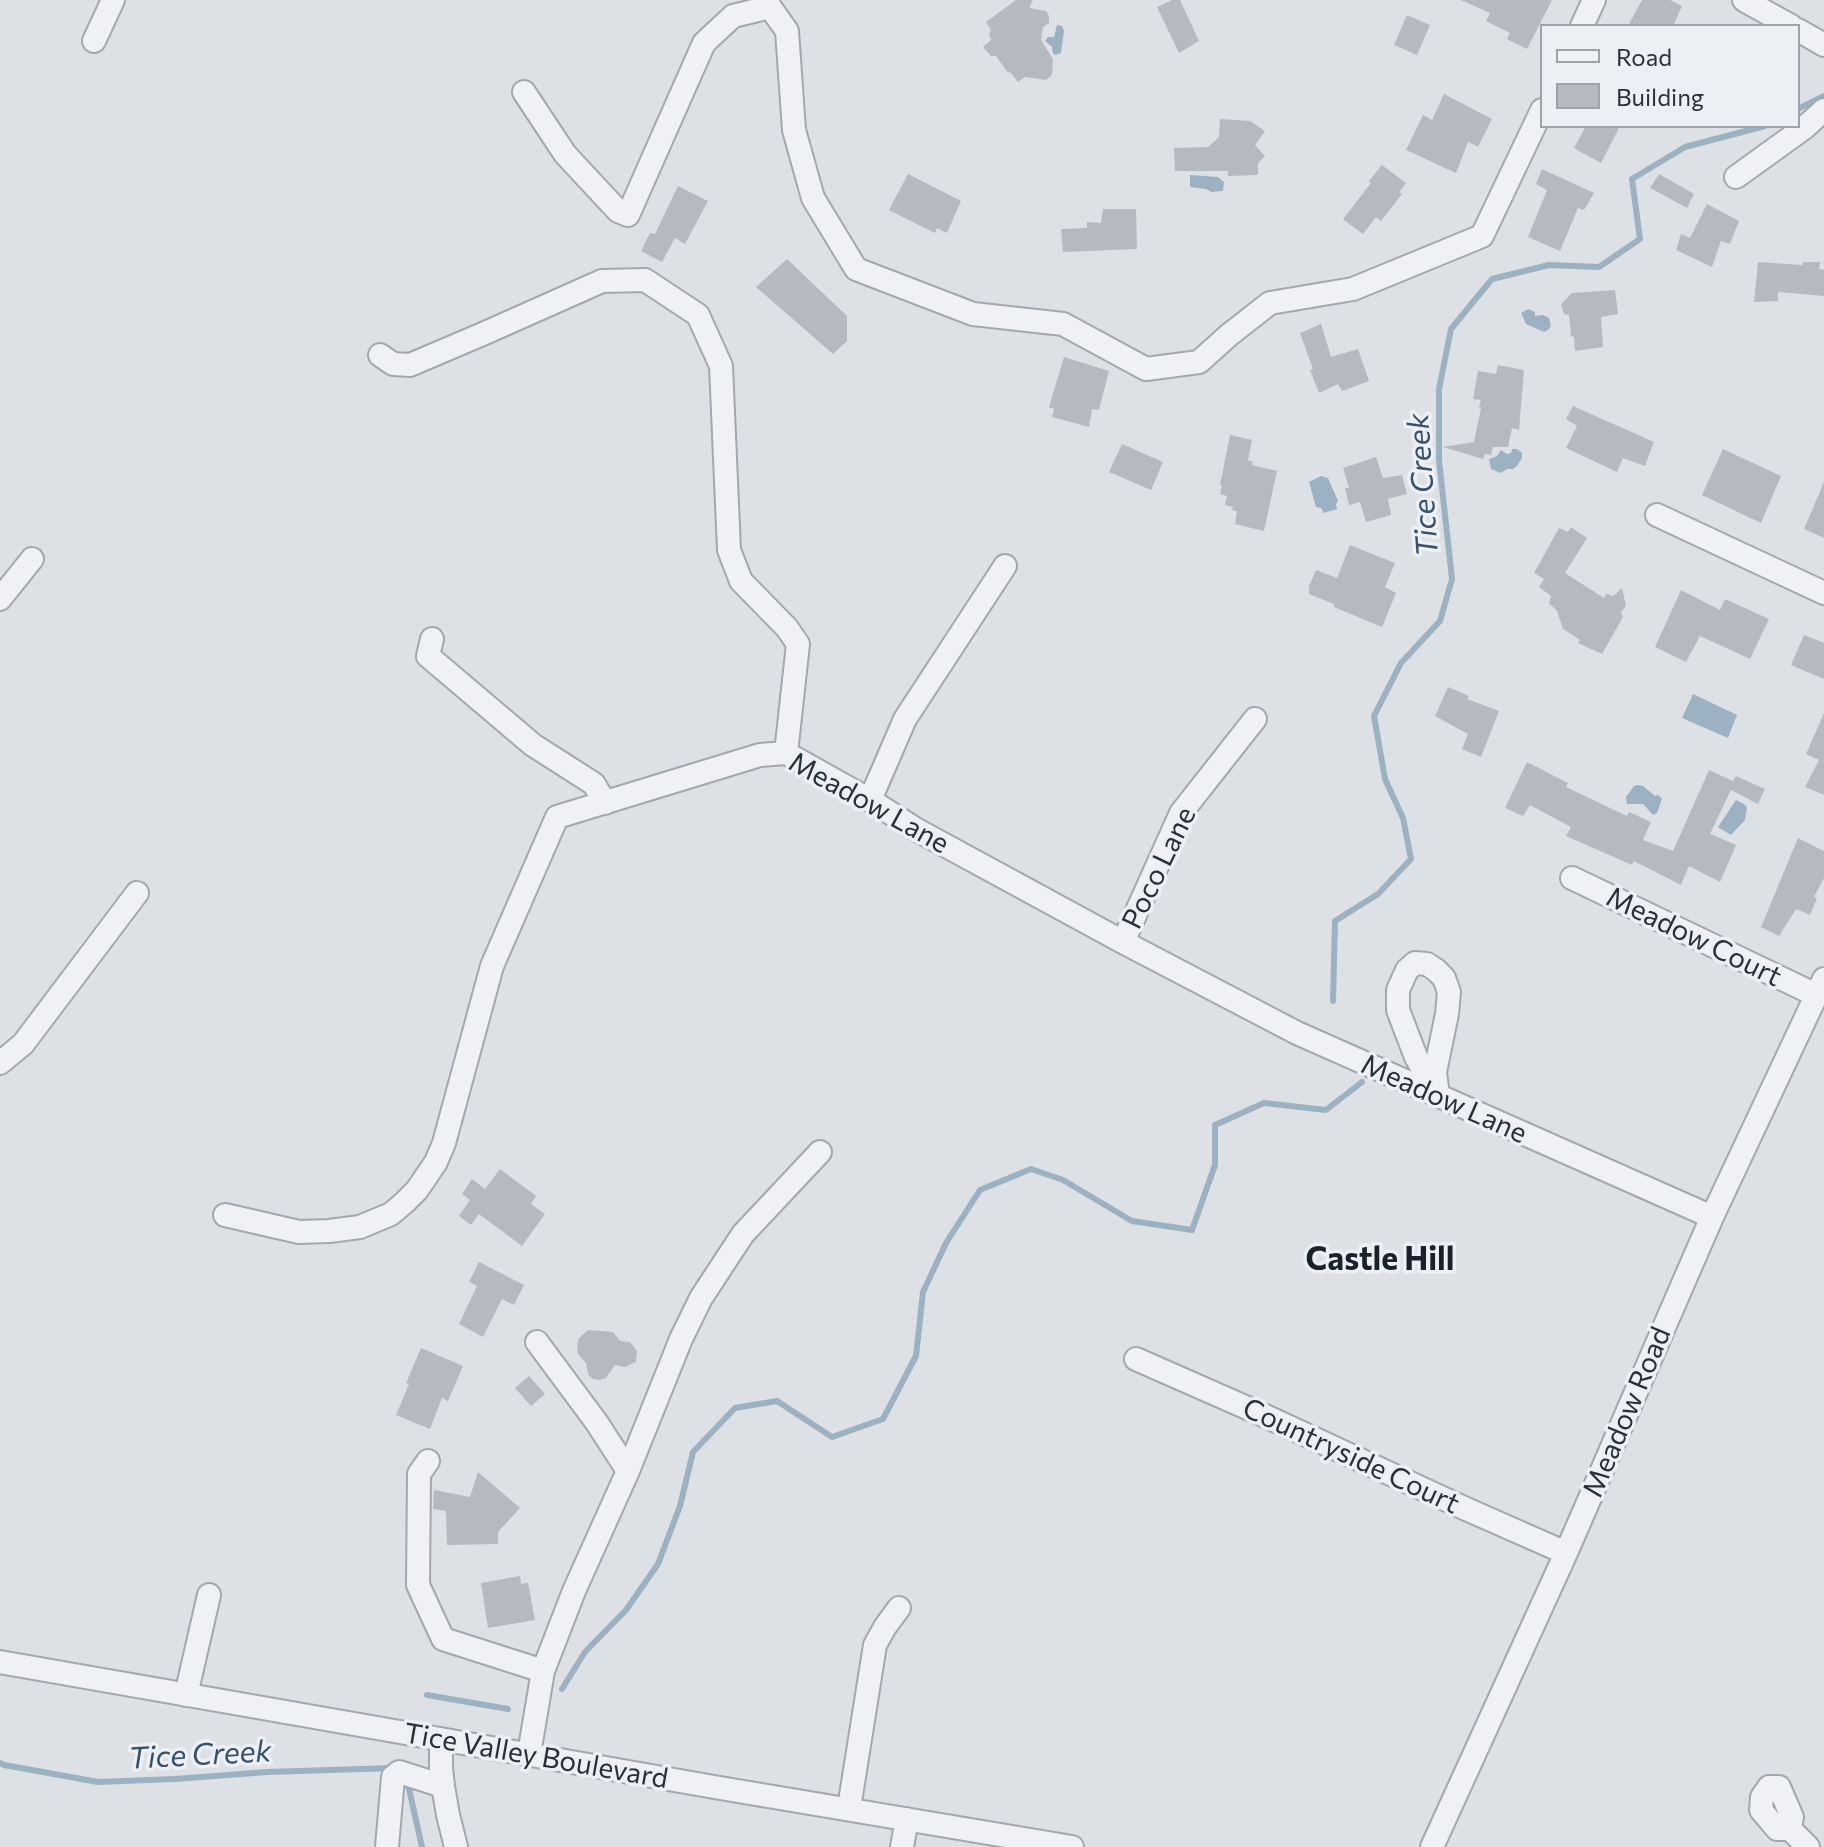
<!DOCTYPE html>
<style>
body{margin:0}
#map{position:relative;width:1824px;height:1847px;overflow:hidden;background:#dde1e5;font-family:Commissioner,sans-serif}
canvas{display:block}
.legend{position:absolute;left:1540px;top:24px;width:260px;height:104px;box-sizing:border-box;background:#eceff3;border:2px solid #9ea3a9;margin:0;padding:10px 14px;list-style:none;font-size:24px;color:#283039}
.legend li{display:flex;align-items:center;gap:16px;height:40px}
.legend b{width:40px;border:2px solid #9ea3a9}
</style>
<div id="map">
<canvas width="1824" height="1847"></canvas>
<ul class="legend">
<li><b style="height:10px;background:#eff1f4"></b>Road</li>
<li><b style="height:22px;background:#b5bac1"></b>Building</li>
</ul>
</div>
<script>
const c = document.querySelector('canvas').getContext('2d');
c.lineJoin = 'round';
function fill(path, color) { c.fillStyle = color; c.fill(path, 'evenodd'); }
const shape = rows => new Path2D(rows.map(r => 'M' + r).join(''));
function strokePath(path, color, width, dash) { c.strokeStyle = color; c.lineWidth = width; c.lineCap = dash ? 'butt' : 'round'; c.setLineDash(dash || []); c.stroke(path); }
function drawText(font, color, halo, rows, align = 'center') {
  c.font = font + ' Commissioner,sans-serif'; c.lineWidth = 7; c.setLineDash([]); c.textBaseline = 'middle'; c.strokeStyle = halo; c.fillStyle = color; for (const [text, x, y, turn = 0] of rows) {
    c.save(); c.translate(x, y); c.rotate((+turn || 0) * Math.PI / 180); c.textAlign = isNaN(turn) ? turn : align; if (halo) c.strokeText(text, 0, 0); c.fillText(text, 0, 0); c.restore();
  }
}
fill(shape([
 [1057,25,1062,26,1064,31,1061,53,1056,55,1053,54,1052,47,1045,41,1048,37,1054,37],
 [1190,175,1218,177,1224,182,1223,191,1211,192,1206,189,1190,187],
 [1529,309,1535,312,1535,316,1543,315,1549,318,1551,326,1548,330,1544,332,1526,324,1521,313],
 [1512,449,1517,449,1522,453,1522,458,1517,466,1513,469,1507,469,1501,473,1491,469,1489,459,1497,456,1501,450,1507,454,1511,453],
 [1321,476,1328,478,1338,501,1336,504,1337,509,1324,513,1321,508,1316,507,1309,482],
 [1693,694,1737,715,1728,738,1682,718],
 [1637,785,1643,786,1655,796,1658,795,1662,799,1657,813,1653,815,1643,804,1627,804,1626,797,1634,786],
 [1736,800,1744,804,1747,807,1746,814,1745,820,1731,835,1718,827]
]), '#9cb1c1');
strokePath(shape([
 [1798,109,1824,96],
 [1333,1001,1335,921,1378,894,1411,859,1403,818,1385,779,1374,716,1401,663,1440,621,1452,579,1439,460,1439,389,1451,329,1492,279,1549,265,1599,267,1640,239,1632,179,1685,147,1765,126],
 [562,1689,585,1652,626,1610,658,1564,680,1506,693,1452,735,1408,777,1401,832,1437,883,1419,916,1356,923,1292,946,1243,980,1190,1031,1169,1063,1180,1132,1221,1192,1230,1215,1165,1215,1125,1264,1103,1326,1110,1362,1082],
 [427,1695,508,1709],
 [0,1763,4,1765,98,1782,175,1779,267,1772,394,1768],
 [407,1780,422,1847]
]), '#9cb1c1', 6);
fill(shape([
 [1016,0,1033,0,1029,8,1046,11,1049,16,1049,23,1043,27,1041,40,1053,59,1052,75,1046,80,1025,77,1018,82,1010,72,1008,73,996,56,991,56,983,47,991,40,989,35,991,30,986,22],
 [1172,0,1180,0,1199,41,1179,53,1157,7],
 [1461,0,1552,0,1527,49,1507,39,1510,33,1486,21,1490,13],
 [1642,0,1670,0,1682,6,1673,26,1628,26],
 [1407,15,1430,25,1417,55,1394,45],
 [1444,94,1492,119,1478,147,1468,142,1456,173,1406,150,1423,115,1432,120],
 [1220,119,1250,121,1265,131,1255,145,1265,156,1258,163,1258,175,1228,176,1228,171,1175,171,1174,148,1208,147,1219,137],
 [1586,126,1620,126,1601,163,1574,148],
 [1382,165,1406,183,1399,192,1402,194,1381,221,1376,217,1363,234,1343,219,1371,183,1369,181],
 [1542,169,1594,193,1584,210,1578,208,1560,251,1528,237,1547,190,1536,184],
 [908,174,961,201,947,233,937,228,935,233,889,210],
 [1659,174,1694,194,1687,208,1650,188],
 [678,186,708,201,685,244,675,238,662,262,641,251,650,233,655,234],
 [1707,204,1739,221,1730,244,1721,241,1712,267,1676,250,1681,234,1690,238],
 [1103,209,1136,209,1137,249,1063,252,1061,229,1087,228,1087,222,1101,223],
 [787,259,847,316,847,341,833,354,756,287],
 [1758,262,1802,265,1803,262,1820,262,1819,269,1824,270,1824,296,1778,292,1778,301,1754,302],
 [1615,290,1618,314,1601,317,1603,347,1575,351,1574,337,1571,336,1569,315,1564,314,1561,304,1572,293],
 [1321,324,1331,357,1358,349,1369,381,1342,391,1338,384,1319,393,1310,370,1313,369,1300,333],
 [1064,357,1109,371,1099,410,1092,409,1089,427,1052,417,1054,409,1049,407],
 [1498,365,1524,370,1519,430,1512,428,1508,447,1493,447,1491,455,1485,454,1483,459,1443,447,1474,442,1481,408,1479,407,1481,400,1473,399,1478,371,1496,374],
 [1573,406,1654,442,1645,466,1623,458,1617,472,1566,448,1577,426,1566,419],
 [1230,435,1252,440,1248,460,1253,462,1252,465,1277,471,1264,531,1235,524,1237,511,1232,510,1233,507,1225,505,1227,496,1220,494,1222,486,1220,485],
 [1122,444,1163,462,1151,490,1109,472],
 [1723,449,1781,476,1761,523,1702,495],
 [1376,457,1383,478,1402,475,1407,494,1388,499,1391,515,1366,522,1360,502,1349,505,1345,488,1349,488,1343,468],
 [1824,482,1824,538,1804,529],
 [1571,527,1587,538,1565,573,1604,598,1606,594,1613,596,1622,588,1626,606,1621,612,1623,617,1602,654,1578,643,1580,640,1563,629,1557,611,1549,603,1551,596,1539,587,1544,579,1534,573,1559,528,1568,532],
 [1350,545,1395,563,1385,587,1396,593,1382,627,1334,607,1334,604,1309,594,1309,586,1316,570,1337,578],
 [1681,590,1720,610,1725,599,1769,619,1750,659,1700,636,1686,662,1655,647],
 [1804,635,1824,643,1824,679,1791,665],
 [1448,687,1469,696,1467,699,1499,711,1481,757,1462,749,1468,734,1435,716],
 [1824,713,1824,795,1805,787,1819,760,1806,754],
 [1527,762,1568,783,1566,787,1627,816,1629,812,1651,822,1643,840,1673,851,1709,770,1733,781,1736,776,1765,789,1758,804,1731,790,1710,834,1736,845,1720,882,1689,866,1681,885,1634,861,1632,865,1566,836,1571,827,1530,805,1523,816,1505,808],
 [1798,838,1824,851,1824,878,1814,897,1817,898,1810,915,1796,909,1779,936,1761,927],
 [500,1169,536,1196,531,1204,545,1214,522,1246,479,1214,471,1225,459,1216,470,1200,462,1194,472,1179,485,1189],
 [479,1262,524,1285,514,1305,502,1299,483,1337,459,1324,477,1286,469,1282],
 [588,1330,613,1332,620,1341,630,1342,637,1351,636,1362,625,1367,615,1365,606,1378,599,1380,593,1379,588,1374,586,1363,578,1354,577,1345,579,1338],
 [421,1348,463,1366,448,1401,442,1398,430,1429,396,1415,409,1384,406,1383],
 [529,1376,545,1394,531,1406,515,1388],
 [478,1472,520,1508,498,1532,498,1544,447,1545,446,1511,433,1509,434,1490,470,1497],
 [520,1576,521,1584,528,1583,535,1620,488,1628,481,1583]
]), '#b5bac1');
const minor = shape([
 [1744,0,1791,26],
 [1582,26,1594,0],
 [1798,30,1824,45],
 [94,41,113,0],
 [524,92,565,154,618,211,628,215,704,43,733,16,770,7,787,31,794,130,813,198,856,269,973,314,1063,324,1146,369,1199,362,1229,335,1270,303,1353,289,1482,236,1542,110],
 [1736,177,1804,128,1824,110],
 [380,355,393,364,410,365,485,333,602,281,645,280,698,315,721,366,729,550,741,581,787,628,798,644,786,753],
 [1657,515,1824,593],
 [0,599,32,559],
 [432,639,428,656,533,745,594,784,605,803],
 [870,800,905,719,1005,566],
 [1572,878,1816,995],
 [1123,942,1181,813,1255,719],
 [1415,963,1427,964,1436,970,1444,978,1449,992,1447,1014,1435,1072,1438,1096,1416,1057,1398,1010,1398,990,1407,970,1415,963],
 [0,1063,23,1044,137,893],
 [225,1215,299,1232,329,1231,360,1227,391,1214,405,1202,417,1190,436,1162,444,1143,492,966,557,817,760,755,786,753,870,800,917,830,1123,942,1297,1033,1712,1217],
 [537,1342,597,1423,628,1471,574,1591,543,1671],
 [1136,1359,1261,1414,1464,1508,1566,1553],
 [428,1461,419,1474,418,1585,443,1639,543,1671,529,1754],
 [628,1471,681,1339,701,1298,743,1234,820,1152],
 [0,1662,720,1788,1072,1847],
 [186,1695,209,1595],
 [441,1739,441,1768,443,1786,448,1815,456,1847],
 [849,1808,875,1645,885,1627,899,1608],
 [1790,1829,1792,1817,1779,1787,1769,1787,1762,1797,1761,1810,1777,1829,1790,1829,1808,1847],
 [387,1847,393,1777,399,1772,443,1786],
 [902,1847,907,1819],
 [1432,1847,1566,1553,1712,1217,1824,979]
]);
strokePath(minor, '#a3a8ae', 26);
strokePath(minor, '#eff1f4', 22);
drawText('28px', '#283039', '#eceff3', [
 ["Meadow Lane",869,803,29],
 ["Poco Lane",1159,868,-64],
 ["Meadow Court",1694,937,26],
 ["Meadow Lane",1444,1099,24],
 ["Meadow Road",1627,1412,-67],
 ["Countryside Court",1351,1456,25],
 ["Tice Valley Boulevard",536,1756,10]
]);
drawText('italic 30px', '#385168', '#eceff3', [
 ["Tice Creek",1423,485,-94],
 ["Tice Creek",200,1755,-3]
]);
drawText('bold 32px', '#1b212a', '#eceff3', [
 ["Castle Hill",1380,1259]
]);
</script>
